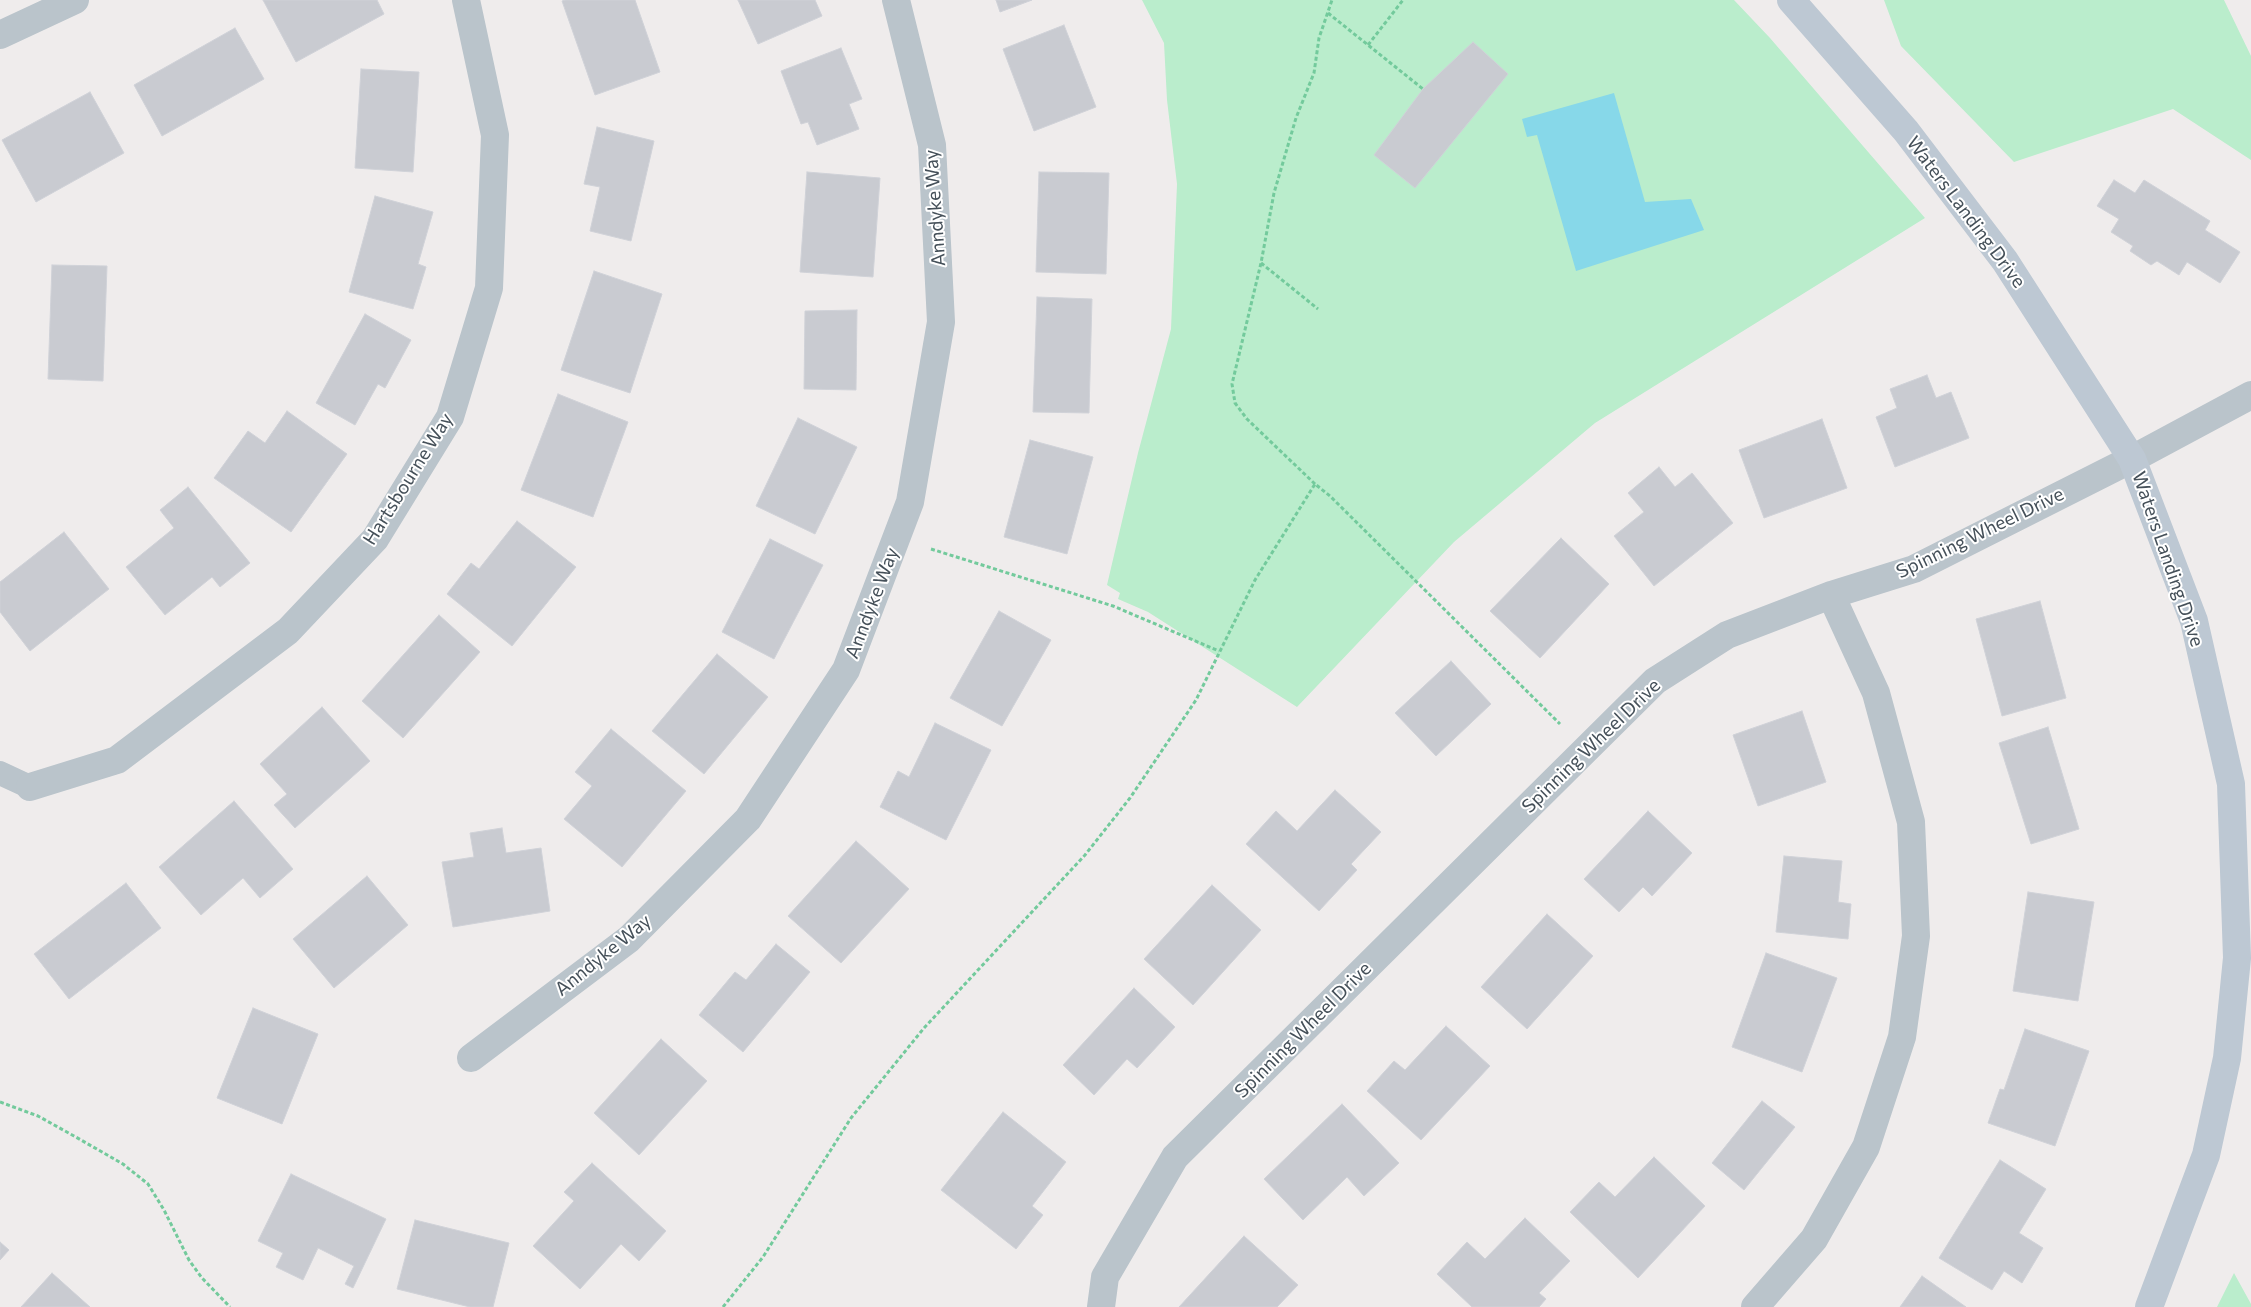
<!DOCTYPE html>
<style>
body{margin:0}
canvas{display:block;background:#efecec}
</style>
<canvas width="2251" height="1307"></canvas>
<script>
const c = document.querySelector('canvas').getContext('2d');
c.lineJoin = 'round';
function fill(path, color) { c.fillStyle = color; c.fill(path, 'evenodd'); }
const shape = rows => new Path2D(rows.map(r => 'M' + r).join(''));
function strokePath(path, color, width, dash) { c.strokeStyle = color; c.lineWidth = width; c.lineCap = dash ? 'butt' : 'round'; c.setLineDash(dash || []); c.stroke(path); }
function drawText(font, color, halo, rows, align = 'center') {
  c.font = font + ' Commissioner,sans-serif'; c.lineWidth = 4; c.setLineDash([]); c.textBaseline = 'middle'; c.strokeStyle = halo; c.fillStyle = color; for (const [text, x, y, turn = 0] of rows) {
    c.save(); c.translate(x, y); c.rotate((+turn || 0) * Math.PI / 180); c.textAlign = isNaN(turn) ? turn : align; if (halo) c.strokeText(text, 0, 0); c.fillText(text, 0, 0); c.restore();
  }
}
fill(shape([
 [1142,0,1734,0,1770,38,1925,218,1595,423,1454,542,1297,707,1148,612,1118,599,1120,593,1107,585,1138,453,1171,329,1177,184,1167,100,1164,43],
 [1884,0,2224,0,2251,56,2251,160,2173,109,2014,162,1901,46],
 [2234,1273,2251,1304,2251,1307,2217,1307]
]), '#baedcc');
fill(shape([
 [1614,93,1645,202,1691,199,1704,230,1576,271,1537,135,1527,137,1522,119]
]), '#87d8e9');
const building = shape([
 [263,0,377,0,384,14,296,62,263,0],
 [565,0,635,0,660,72,595,95,562,1,565,0],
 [738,0,815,0,822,16,758,44,738,0],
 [996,0,1032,0,1000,12,996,0],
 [1064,25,1096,107,1034,131,1003,49,1064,25],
 [235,28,264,79,162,136,134,85,235,28],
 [1473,42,1508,74,1415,188,1374,155,1423,89,1473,42],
 [841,48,862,99,849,104,859,129,817,145,808,122,801,124,781,71,841,48],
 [361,69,419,72,413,172,355,168,361,69],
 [90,92,124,153,36,202,2,140,90,92],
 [597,127,654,141,631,241,590,231,600,187,584,184,597,127],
 [807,172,880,178,873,277,800,272,807,172],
 [1039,172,1109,173,1106,274,1036,272,1039,172],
 [2114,180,2135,193,2144,180,2210,221,2205,230,2240,252,2220,283,2187,262,2179,275,2157,261,2151,265,2130,251,2133,246,2111,232,2119,219,2097,206,2114,180],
 [375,196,433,212,418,264,426,267,413,309,349,292,375,196],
 [52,265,107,266,103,381,48,379,52,265],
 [594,271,662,294,630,393,561,370,594,271],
 [1037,297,1092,299,1089,413,1033,412,1037,297],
 [857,310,856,390,804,389,805,311,857,310],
 [365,314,411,340,385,388,378,384,355,425,316,403,365,314],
 [1927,375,1936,398,1951,392,1969,438,1895,467,1876,417,1897,408,1890,389,1927,375],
 [558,394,628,422,593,517,521,490,558,394],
 [287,411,347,454,291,532,214,478,248,431,265,443,287,411],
 [798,418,857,447,815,534,756,506,798,418],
 [1822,419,1847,488,1764,518,1739,450,1822,419],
 [1030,440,1093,457,1067,554,1004,537,1030,440],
 [1659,467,1675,487,1692,473,1733,523,1654,586,1614,536,1644,512,1628,493,1659,467],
 [188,487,250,563,220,587,212,577,165,615,126,567,174,528,160,510,188,487],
 [517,521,576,567,512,646,447,594,471,563,479,569,517,521],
 [64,532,109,589,30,651,0,612,0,582,64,532],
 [1561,538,1609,584,1540,658,1490,611,1561,538],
 [770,539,823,565,774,659,722,632,770,539],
 [2040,601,2066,698,2002,716,1976,619,2040,601],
 [999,611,1051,640,1002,726,950,698,999,611],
 [439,615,480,652,403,738,362,701,439,615],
 [717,654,768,697,704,774,652,731,717,654],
 [1451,661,1491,704,1436,756,1395,713,1451,661],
 [322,707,370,761,295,828,274,805,287,794,260,764,322,707],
 [1802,711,1826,782,1758,806,1733,735,1802,711],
 [935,723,991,750,946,840,880,807,898,771,909,777,935,723],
 [2048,727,2079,829,2031,844,1999,743,2048,727],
 [611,729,686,791,622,867,564,819,592,786,575,772,611,729],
 [1335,790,1381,832,1351,864,1357,870,1319,911,1246,844,1276,811,1297,831,1335,790],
 [234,801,293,869,260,898,243,878,201,915,159,867,234,801],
 [1648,811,1692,853,1652,896,1643,887,1619,912,1584,879,1648,811],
 [502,828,506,853,541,848,550,911,453,927,442,862,474,857,470,833,502,828],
 [856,841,909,889,841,963,788,916,856,841],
 [1784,856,1842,861,1838,902,1851,904,1848,939,1776,932,1784,856],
 [367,876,408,925,334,988,293,939,367,876],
 [126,883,161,928,69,999,34,954,126,883],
 [1212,885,1261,930,1193,1005,1144,959,1212,885],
 [2028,892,2094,902,2078,1001,2013,991,2028,892],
 [1547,914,1593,956,1527,1029,1481,987,1547,914],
 [776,944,810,972,743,1052,699,1015,735,972,746,980,776,944],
 [1766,953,1837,978,1802,1072,1732,1047,1766,953],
 [1134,988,1175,1027,1137,1068,1127,1059,1094,1095,1063,1065,1134,988],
 [253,1008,318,1034,282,1124,217,1098,253,1008],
 [1446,1026,1490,1066,1421,1140,1367,1091,1394,1061,1405,1070,1446,1026],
 [2025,1029,2089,1051,2055,1146,1988,1123,2000,1089,2004,1090,2025,1029],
 [661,1039,707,1081,639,1155,594,1113,661,1039],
 [1762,1101,1795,1127,1744,1190,1712,1163,1762,1101],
 [1342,1104,1399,1163,1364,1196,1347,1177,1303,1220,1264,1179,1342,1104],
 [1003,1112,1066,1162,1032,1206,1043,1215,1016,1249,941,1190,1003,1112],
 [1654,1157,1705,1206,1638,1278,1570,1212,1599,1182,1615,1197,1654,1157],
 [2000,1160,2046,1189,2019,1233,2043,1248,2022,1283,2004,1271,1992,1290,1939,1258,2000,1160],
 [592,1163,666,1231,639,1261,621,1244,580,1289,533,1246,574,1201,564,1192,592,1163],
 [291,1174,386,1219,353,1288,345,1284,354,1266,318,1248,303,1280,276,1267,283,1253,258,1241,291,1174],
 [1525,1218,1570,1261,1539,1293,1546,1299,1539,1307,1472,1307,1437,1274,1467,1242,1485,1259,1525,1218],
 [415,1220,509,1243,493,1307,470,1307,397,1289,415,1220],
 [1244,1236,1298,1285,1277,1307,1179,1307,1244,1236],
 [0,1242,9,1250,0,1260,0,1242],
 [52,1273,90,1307,21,1307,52,1273],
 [1922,1276,1966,1307,1900,1307,1922,1276]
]);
fill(building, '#c9cbd1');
strokePath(building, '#d0d2d8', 1);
strokePath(shape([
 [1328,13,1423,89],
 [1368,45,1403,0],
 [1261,263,1318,309],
 [1315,484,1247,419,1235,403,1232,384,1261,263,1274,193,1296,118,1314,73,1319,38,1332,0],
 [931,549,1113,606,1219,651],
 [0,1102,38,1116,74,1136,123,1164,148,1184,164,1210,189,1260,202,1278,230,1307],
 [723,1307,763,1257,851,1118,924,1028,1085,855,1130,798,1196,700,1255,580,1315,484,1330,496,1560,724]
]), '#73ca9c', 3, [4, 2.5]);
strokePath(shape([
 [0,773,30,787]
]), '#bac4cb', 24);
strokePath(shape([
 [0,35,75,0],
 [30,787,117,760,288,631,375,539,450,417,489,288,495,135,466,0],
 [471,1058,629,939,748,819,846,670,910,502,941,322,932,145,896,0],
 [1101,1307,1105,1277,1175,1157,1655,681,1727,635,1831,595,1914,569,2132,459,2251,395],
 [1755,1307,1814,1239,1866,1147,1902,1037,1916,936,1911,822,1876,693,1831,595]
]), '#bac4cb', 28);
strokePath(shape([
 [1791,0,1906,131,2005,261,2132,459,2194,621,2231,784,2237,958,2227,1058,2206,1155,2149,1307]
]), '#bdc8d3', 28);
drawText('19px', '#455059', '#fff', [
 ["Anndyke Way",935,208,-94],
 ["Waters Landing Drive",1966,212,53],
 ["Hartsbourne Way",408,479,-58],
 ["Spinning Wheel Drive",1980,533,-26],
 ["Waters Landing Drive",2168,559,71],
 ["Anndyke Way",872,603,-69],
 ["Spinning Wheel Drive",1591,746,-44],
 ["Anndyke Way",603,955,-39],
 ["Spinning Wheel Drive",1303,1030,-45]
]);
</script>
